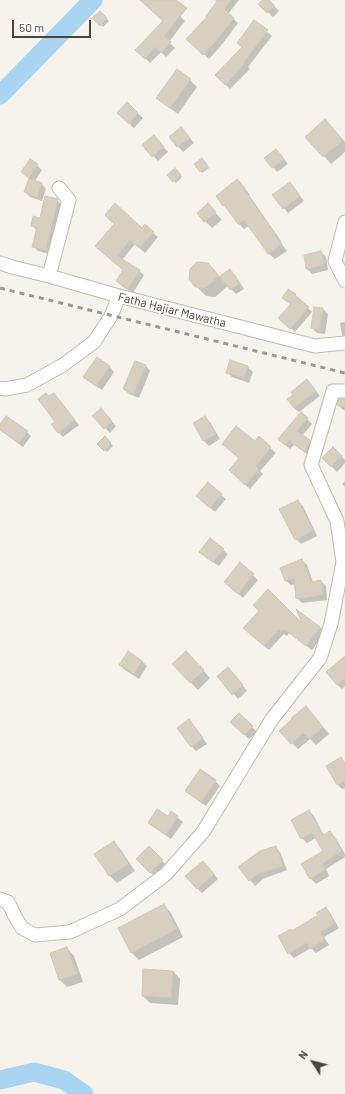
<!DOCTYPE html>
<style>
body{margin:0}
#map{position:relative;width:345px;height:1094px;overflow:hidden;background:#f6f3ec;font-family:Barlow,sans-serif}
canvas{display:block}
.north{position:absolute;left:293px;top:1042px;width:40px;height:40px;-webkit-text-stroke:3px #fff;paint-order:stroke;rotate:306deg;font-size:11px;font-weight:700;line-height:16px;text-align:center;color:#4b4439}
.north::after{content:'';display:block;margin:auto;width:14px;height:18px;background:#4b4439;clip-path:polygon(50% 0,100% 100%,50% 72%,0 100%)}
.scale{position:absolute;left:12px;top:20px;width:79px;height:18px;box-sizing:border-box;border:2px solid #4b4439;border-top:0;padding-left:5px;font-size:12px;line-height:14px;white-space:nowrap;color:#4b4439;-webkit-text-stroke:3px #fff;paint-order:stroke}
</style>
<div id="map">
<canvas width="345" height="1094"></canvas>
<div class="north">N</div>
<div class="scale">50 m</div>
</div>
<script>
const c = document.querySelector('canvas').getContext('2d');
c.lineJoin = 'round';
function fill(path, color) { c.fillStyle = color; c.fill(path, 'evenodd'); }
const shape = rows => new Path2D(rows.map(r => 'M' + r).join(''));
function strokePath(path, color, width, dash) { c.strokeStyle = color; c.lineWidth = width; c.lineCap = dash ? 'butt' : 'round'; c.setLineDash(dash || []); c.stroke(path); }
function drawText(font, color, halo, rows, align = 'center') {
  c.font = font + ' Barlow,sans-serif'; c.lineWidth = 3.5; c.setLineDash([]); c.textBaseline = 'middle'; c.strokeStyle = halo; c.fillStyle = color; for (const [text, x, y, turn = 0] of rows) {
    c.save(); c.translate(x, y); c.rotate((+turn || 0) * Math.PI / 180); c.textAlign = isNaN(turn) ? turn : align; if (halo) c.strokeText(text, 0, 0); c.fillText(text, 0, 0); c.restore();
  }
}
fill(shape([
 [146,0,174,0,180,16,185,21,169,42,175,48,166,57,161,52,150,63,137,50,164,21],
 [215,0,239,0,228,14,238,23,220,47,209,59,188,39,208,17,218,2],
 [264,0,268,0,279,11,273,17,260,4],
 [100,12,109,21,103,27,94,18],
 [255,22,272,36,248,67,250,69,230,89,216,75,242,48,238,43],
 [190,80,197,87,178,114,165,105,158,98],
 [127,104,143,118,134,128,123,118],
 [325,121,345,142,345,152,331,164,307,137],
 [186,133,194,143,183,152,170,137],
 [158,141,168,152,158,161,144,145],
 [281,155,288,164,277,172,273,167],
 [31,160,42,170,35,181,42,184,46,189,42,201,30,197,25,192,30,179,22,172],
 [204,162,209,168,202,173,200,171],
 [175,169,182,177,176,183,169,175],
 [290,183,304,201,288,213,284,208],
 [243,186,250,195,249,195,281,241,280,242,287,251,275,259,269,254,249,226,244,229,238,223,218,197],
 [57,200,62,205,50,254,38,251,33,246,36,230,32,225,41,219],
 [208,205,222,220,212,228,205,221],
 [142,229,153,233,158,237,145,253,135,244,122,260,139,271,144,275,133,293,122,286,117,281,124,270,101,251],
 [321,252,326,257,328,270,312,274,307,269,305,256],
 [207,264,220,277,230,270,235,275,244,289,236,294,228,286,215,297,206,296,196,286],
 [295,295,312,312,295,332,284,322,291,305,283,298],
 [323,309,328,314,325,334,317,333,312,328],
 [345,322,345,337,342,335,340,323],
 [97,359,110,367,114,372,102,390,90,382,85,377],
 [231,361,248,367,253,372,249,383,232,377,227,372],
 [146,366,150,371,139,398,129,394,124,389],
 [311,385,320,396,299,412,294,408],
 [54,394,79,425,63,437,58,432,49,397],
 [345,400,345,410,343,410,338,405],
 [106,415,116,426,110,433,94,416],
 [205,417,210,422,220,439,209,446,204,441,194,423],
 [307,419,312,424,302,436,309,441,314,446,310,456,294,445,290,449,279,439],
 [0,426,27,432,31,436,23,447,3,432,0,429],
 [105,438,113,446,107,452,99,444],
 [259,438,276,453,260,471,263,474,250,489,235,475],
 [333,448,345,460,345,463,337,472,323,458],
 [345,481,345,487,342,484],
 [221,495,226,499,215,512,202,501],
 [298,501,303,506,317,536,301,544,296,539],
 [223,550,228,554,219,566,205,557],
 [302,560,307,565,313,582,321,581,326,586,327,600,302,603,297,598,295,584,291,585,286,581],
 [240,564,258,580,243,598,230,587],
 [260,611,305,627,299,612,320,627,325,632,312,650,289,633,287,636,284,634,269,650,249,633],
 [345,657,345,686,342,689,337,684],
 [193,659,210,678,198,690,173,664],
 [142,661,147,666,139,679,125,670,120,665],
 [233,673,247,691,238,699,219,677],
 [306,707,329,734,316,745,310,739,298,749,292,743,294,719],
 [239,714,257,732,249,739,231,722],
 [193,725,207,744,196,751,192,747,178,728],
 [341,759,345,762,345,788,342,789,338,785],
 [215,781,220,786,206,806,192,796,187,791],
 [309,811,314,816,324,836,330,832,335,837,345,854,345,857,326,869,329,876,316,884,311,879,303,865,325,852,316,838,307,843,302,838],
 [172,813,183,822,171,839,154,827,149,822,168,817],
 [114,842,121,850,135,871,117,883,110,876,96,854],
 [149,847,167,866,155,877,138,859],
 [275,847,280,852,287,870,263,879,255,886,240,867],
 [208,867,218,879,202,893,197,888],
 [164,905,171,913,183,937,139,960,132,953],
 [325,908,330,913,339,928,324,937,329,945,316,953,311,948,294,958,289,953,292,932,319,916],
 [67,948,74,956,83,982,67,987,60,980,51,954],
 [173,971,180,979,178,1005,150,1003,143,996]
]), '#0003');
strokePath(shape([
 [0,95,93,0],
 [0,1080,34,1072,64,1080,84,1094]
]), '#a9d4f2', 19);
const building = shape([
 [140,0,176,0,187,8,164,36,171,42,161,53,155,47,145,59,135,50,163,21,140,0],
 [218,0,231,0,224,9,234,18,215,42,203,55,186,39,207,17,206,16,218,0],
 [263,0,269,0,275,6,267,13,258,4,263,0],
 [100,11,107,18,100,26,92,18,100,11],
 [254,20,268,30,244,62,245,63,225,85,215,75,242,47,237,43,254,20],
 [177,69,191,79,170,108,156,98,177,69],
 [127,102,138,113,129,124,117,113,127,102],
 [325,119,343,140,323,157,305,137,325,119],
 [181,127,190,138,177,147,169,137,181,127],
 [154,135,164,147,152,157,142,145,154,135],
 [276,149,284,159,272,168,264,158,276,149],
 [202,158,208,166,200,172,194,164,202,158],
 [30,159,38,164,29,178,21,172,30,159],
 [175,168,181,175,173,182,167,175,175,168],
 [29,178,42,183,37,197,24,192,29,178],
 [237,179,245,188,244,189,276,235,275,236,282,244,268,254,244,220,238,224,224,205,223,206,216,196,237,179],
 [290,182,300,196,283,209,272,195,290,182],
 [45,196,58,199,46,250,32,247,37,227,31,226,33,216,40,218,45,196],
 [115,203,142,228,145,224,154,232,139,248,130,240,117,256,140,270,128,289,116,281,123,270,95,246,114,224,105,215,115,203],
 [208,203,216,212,204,222,197,213,208,203],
 [321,251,324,265,306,269,304,255,321,251],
 [197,262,208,263,219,276,205,288,195,287,189,279,190,269,197,262],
 [230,269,240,283,230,290,220,276,230,269],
 [288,289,296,294,295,295,309,307,290,329,278,318,291,304,282,298,288,289],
 [314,307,323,308,320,330,311,328,314,307],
 [97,357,110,366,96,386,83,377,97,357],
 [230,360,248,366,244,378,226,373,230,360],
 [135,361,146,365,134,394,123,389,135,361],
 [307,379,316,391,294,408,287,399,293,395,291,392,307,379],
 [46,393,49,396,54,393,75,420,58,433,51,424,55,422,38,399,46,393],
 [339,399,345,399,345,407,337,405,339,399],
 [101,408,112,421,104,429,92,416,101,408],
 [301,412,308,418,297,431,310,440,308,446,305,452,289,441,285,445,278,439,301,412],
 [6,416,28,431,19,443,0,430,0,424,6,416],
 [205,416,216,434,203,441,193,423,205,416],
 [236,426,255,441,259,436,271,447,256,466,259,469,245,485,229,470,239,458,222,444,236,426],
 [105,436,111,443,104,451,97,444,105,436],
 [333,447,342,456,331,467,322,458,333,447],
 [208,482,222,494,210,508,196,496,208,482],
 [298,500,313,531,295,540,279,509,298,500],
 [210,538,224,549,213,562,199,552,210,538],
 [302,559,311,582,321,580,323,595,296,599,294,578,285,581,280,568,302,559],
 [240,562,254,574,238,594,224,582,240,562],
 [268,589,302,623,296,609,320,627,306,646,284,629,281,632,279,629,264,646,243,628,259,611,253,605,268,589],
 [128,651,142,661,134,674,119,665,128,651],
 [186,651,204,670,190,683,172,664,186,651],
 [345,656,345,678,337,685,326,672,345,656],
 [228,667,243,685,232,695,217,676,228,667],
 [306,706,323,727,309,739,303,733,291,744,279,731,292,719,291,718,306,706],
 [239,713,253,726,244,735,230,722,239,713],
 [189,719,203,738,191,747,177,728,189,719],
 [341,757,345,764,345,781,337,785,326,766,341,757],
 [200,769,216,780,201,802,185,791,200,769],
 [157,809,168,816,171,811,178,816,166,835,148,823,157,809],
 [309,810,323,835,330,831,342,851,322,864,325,870,310,879,301,864,323,851,312,833,301,839,291,820,309,810],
 [114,841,129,864,109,876,94,854,114,841],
 [149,846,163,860,150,873,136,859,149,846],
 [276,846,283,866,258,874,249,881,238,867,260,851,276,846],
 [203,861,214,874,197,889,185,876,203,861],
 [164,904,177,929,131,953,118,928,164,904],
 [326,907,335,923,320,932,324,940,311,949,307,943,288,954,278,936,291,929,292,931,318,915,316,913,326,907],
 [67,947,77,974,59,980,50,953,67,947],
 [143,969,173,971,171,998,142,996,143,969]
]);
fill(building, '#d8cfc1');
strokePath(building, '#d3c7b4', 1);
const minor = shape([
 [345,222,335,261,345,281],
 [0,263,12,267,49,276,119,296,315,346,345,343],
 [49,276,69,200,59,188],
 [0,388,5,389,27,385,63,365,94,342,111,316,119,296],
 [0,899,8,902,17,920,22,928,35,935,70,932,120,909,166,874,203,832,272,719,320,658,331,624,343,562,337,521,311,465,333,391,345,391]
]);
strokePath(minor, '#c2bbae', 15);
strokePath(minor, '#fff', 13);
strokePath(shape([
 [0,288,345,373]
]), '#9a9a9a', 3, [5, 5]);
drawText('12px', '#4b4439', '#fff', [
 ["Fatha Hajiar Mawatha",172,310,14]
]);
</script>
